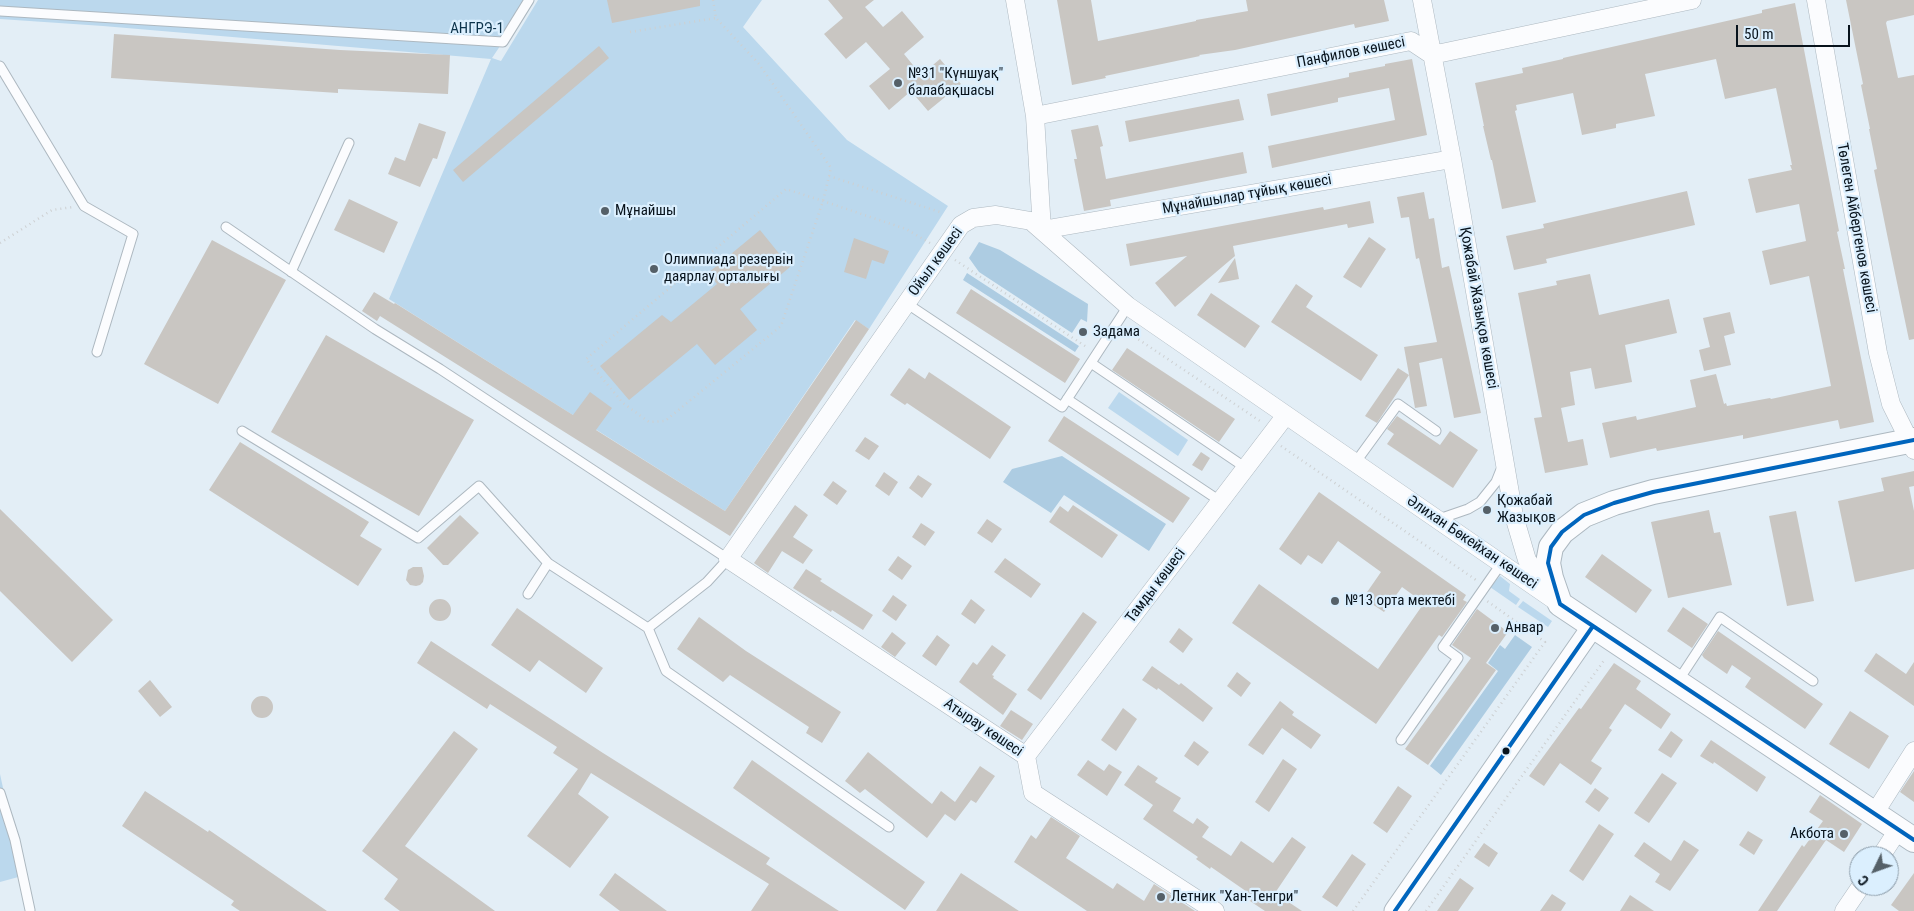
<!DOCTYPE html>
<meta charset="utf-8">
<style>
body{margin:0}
#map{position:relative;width:1914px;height:911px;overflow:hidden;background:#e3eef6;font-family:"Roboto Condensed",sans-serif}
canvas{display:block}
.north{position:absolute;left:1849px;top:846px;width:50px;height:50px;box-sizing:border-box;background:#dbeffe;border:1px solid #8797a4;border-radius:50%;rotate:228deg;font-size:14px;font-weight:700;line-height:20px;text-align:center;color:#08131c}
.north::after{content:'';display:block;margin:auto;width:18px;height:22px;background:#556068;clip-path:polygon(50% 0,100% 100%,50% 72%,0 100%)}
.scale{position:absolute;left:1736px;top:25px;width:114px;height:22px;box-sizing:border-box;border:2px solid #08131c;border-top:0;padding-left:6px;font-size:15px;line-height:18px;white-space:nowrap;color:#08131c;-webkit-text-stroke:4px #dbeffe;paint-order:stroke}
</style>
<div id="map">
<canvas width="1914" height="911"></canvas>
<div class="north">С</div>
<div class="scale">50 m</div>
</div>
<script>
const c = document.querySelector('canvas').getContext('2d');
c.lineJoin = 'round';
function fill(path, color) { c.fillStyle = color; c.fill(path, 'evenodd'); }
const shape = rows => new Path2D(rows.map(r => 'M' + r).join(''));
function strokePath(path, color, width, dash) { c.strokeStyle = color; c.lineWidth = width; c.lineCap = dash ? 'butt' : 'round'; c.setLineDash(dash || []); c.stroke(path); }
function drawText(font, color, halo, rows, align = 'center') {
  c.font = font + ' "Roboto Condensed",sans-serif'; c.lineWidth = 4.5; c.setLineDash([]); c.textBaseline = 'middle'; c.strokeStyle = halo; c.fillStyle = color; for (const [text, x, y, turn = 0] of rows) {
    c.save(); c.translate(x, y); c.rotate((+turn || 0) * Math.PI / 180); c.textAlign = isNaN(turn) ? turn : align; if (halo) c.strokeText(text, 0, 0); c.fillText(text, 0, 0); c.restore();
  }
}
fill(shape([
 [0,0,531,0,492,58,501,61,538,0,762,0,743,27,847,140,948,206,869,329,855,320,725,511,389,299,491,59,103,26,0,19],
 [1119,392,1188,440,1178,456,1108,408],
 [1500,576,1510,584,1509,591,1520,599,1516,605,1490,587],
 [1523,601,1552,621,1548,627,1518,607],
 [0,774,22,876,0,882]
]), '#bbd8ed');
fill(shape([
 [979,242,1000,250,1088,304,1087,322,1081,319,1072,333,979,272,969,258],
 [967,273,1079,346,1075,352,963,280],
 [1062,456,1166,524,1149,551,1064,495,1051,513,1003,482,1012,469],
 [1515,635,1532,647,1441,775,1430,766,1498,671,1488,663,1500,645,1505,649]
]), '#adcce2');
fill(shape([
 [607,0,700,0,700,6,612,23],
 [828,0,874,0,865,7,883,27,902,11,924,37,904,54,921,75,940,59,961,84,928,111,911,91,889,110,869,86,890,69,866,42,846,59,824,34,843,18],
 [1057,0,1091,0,1098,41,1196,21,1196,20,1248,11,1246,0,1384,0,1389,21,1355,28,1354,24,1235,50,1199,55,1200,56,1105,76,1106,78,1072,85],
 [1846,0,1914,0,1914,15,1887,21,1886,23,1898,78,1914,75,1914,339,1909,340,1891,254,1874,170,1877,169,1869,129,1870,129,1861,85,1863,84],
 [1795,3,1839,231,1837,232,1845,269,1843,269,1874,422,1840,429,1838,420,1743,439,1743,435,1657,451,1656,448,1610,458,1602,423,1636,416,1637,420,1696,407,1690,380,1716,374,1724,404,1726,403,1727,406,1770,398,1771,399,1831,386,1809,276,1770,285,1762,251,1806,241,1799,204,1756,213,1748,179,1792,170,1790,165,1792,165,1776,88,1725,99,1716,59,1645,74,1655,116,1616,124,1616,128,1582,135,1573,93,1516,105,1517,110,1515,111,1536,202,1502,209,1492,160,1491,160,1483,126,1484,126,1475,83,1523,73,1522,68,1563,59,1563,58,1762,13,1762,10],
 [114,34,340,50,450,55,448,94,338,89,338,93,111,78],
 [599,46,609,58,463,182,453,170],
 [1412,59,1427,135,1272,168,1268,146,1395,120,1389,88,1338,98,1338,102,1271,116,1267,94,1349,77,1349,73,1385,66,1385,64],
 [1239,99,1244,120,1129,142,1125,121],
 [419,123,446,132,437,159,433,158,420,187,388,174,395,157,405,161],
 [1098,125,1103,146,1100,147,1106,179,1243,152,1247,173,1110,200,1111,206,1084,211,1074,159,1077,159,1071,130],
 [1687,191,1695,225,1546,259,1547,263,1514,270,1506,236,1544,228,1543,224],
 [1424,192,1429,219,1434,218,1442,268,1449,266,1481,413,1454,418,1442,358,1419,363,1427,406,1415,408,1404,347,1437,342,1419,258,1416,259,1409,217,1401,218,1397,197],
 [349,199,398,222,384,253,334,230],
 [1370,201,1374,223,1348,228,1347,224,1233,246,1235,256,1175,307,1155,283,1187,256,1130,266,1126,244,1323,207,1324,210],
 [760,230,790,267,740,309,757,330,715,365,697,344,629,400,600,366,662,315,671,322,717,284,708,273],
 [1369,237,1386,249,1361,288,1343,277],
 [854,238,889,251,884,264,872,260,866,279,844,272],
 [212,240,286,280,218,404,144,364],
 [1235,258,1239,279,1218,283],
 [1590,274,1599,315,1669,299,1677,333,1625,345,1632,382,1595,389,1591,368,1570,372,1575,405,1561,408,1568,442,1583,439,1588,465,1545,473,1534,418,1542,417,1518,293,1557,285,1556,281],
 [1296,284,1313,296,1306,307,1378,355,1361,381,1271,322],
 [971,289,1080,359,1065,383,956,313],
 [374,292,394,304,395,303,573,415,590,392,612,408,596,430,725,511,856,320,869,329,730,536,380,316,377,321,362,311],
 [1211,293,1260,326,1245,348,1197,315],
 [1730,312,1735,333,1724,336,1731,365,1704,371,1699,350,1710,347,1703,318],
 [326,335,474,420,419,516,271,432],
 [1127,348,1235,419,1219,442,1112,370],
 [909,368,925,379,929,372,1011,427,990,459,907,403,905,405,890,395],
 [1398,368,1409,375,1377,423,1365,416],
 [1064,416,1190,498,1173,523,1048,441],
 [1397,416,1440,445,1450,431,1478,450,1453,488,1387,444,1394,434,1387,429],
 [865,437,879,446,869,460,855,451],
 [240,442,369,522,360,536,382,549,358,586,209,490],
 [1201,452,1210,458,1202,471,1192,465],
 [1914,471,1914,486,1909,487,1914,511,1914,569,1855,582,1838,501,1884,491,1881,478],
 [884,472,898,482,889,496,875,486],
 [918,475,932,484,922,498,909,488],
 [833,481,847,491,837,505,823,495],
 [1319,492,1466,595,1463,600,1467,602,1442,637,1439,635,1376,724,1232,623,1259,584,1378,669,1424,603,1402,587,1384,612,1363,598,1381,572,1338,541,1322,564,1308,555,1301,565,1279,549],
 [795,505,808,515,793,537,813,550,803,564,782,551,768,573,754,563],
 [1073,505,1118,535,1102,558,1049,522,1060,506,1068,512],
 [0,509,113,620,72,662,0,591],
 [1709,510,1714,533,1720,532,1732,585,1668,598,1651,522],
 [1796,511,1814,601,1787,606,1769,516],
 [460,515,479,533,448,565,443,565,427,548],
 [987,519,1002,529,992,543,977,533],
 [921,523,935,532,925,546,912,537],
 [1602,554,1652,590,1636,613,1585,577],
 [898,556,912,566,902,580,888,570],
 [1005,558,1041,584,1031,598,994,572],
 [422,567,424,576,423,582,420,585,416,586,410,585,406,580,408,570,413,567],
 [806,569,822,579,820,581,873,615,863,630,832,610,831,612,793,588],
 [893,595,907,605,896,621,882,611],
 [971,599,985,610,975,624,961,614],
 '429 610a11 11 0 1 1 22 0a11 11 0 1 1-22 0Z',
 [1683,607,1708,624,1692,648,1667,631],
 [517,608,603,668,586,693,539,660,530,672,491,645],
 [1477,609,1508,632,1486,663,1496,670,1428,765,1405,749,1471,658,1452,645],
 [1083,612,1097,622,1041,700,1027,690],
 [699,617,746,651,841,712,822,743,806,733,809,727,730,675,723,682,677,649],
 [1179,628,1193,639,1183,653,1169,642],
 [1718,631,1823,704,1805,729,1745,687,1751,678,1732,665,1727,674,1704,658,1702,655],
 [892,632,906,643,895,657,881,647],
 [937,635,950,645,936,666,922,656],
 [431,641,603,753,770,858,766,864,839,911,751,911,769,884,591,773,578,794,609,817,570,868,527,836,578,769,553,753,557,747,490,704,487,709,417,663],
 [992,645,1006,655,992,675,994,676,993,678,1017,694,1003,715,959,682,973,662,977,665],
 [1876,653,1906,674,1914,662,1914,706,1864,671],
 [1614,663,1641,681,1636,689,1671,714,1661,729,1625,704,1609,728,1612,730,1591,761,1602,768,1591,785,1560,763,1544,786,1529,776,1579,708,1581,709],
 [1152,666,1179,685,1181,683,1213,708,1203,722,1158,688,1157,690,1142,680],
 [1237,672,1251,683,1241,697,1227,686],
 [150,680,172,707,160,717,138,691],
 '251 707a11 11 0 1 1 22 0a11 11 0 1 1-22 0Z',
 [1280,701,1294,712,1292,715,1321,735,1311,749,1282,728,1263,755,1248,745],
 [1123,708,1137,719,1116,751,1101,740],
 [1011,710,1033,724,1022,740,1000,726],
 [1850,711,1889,736,1869,769,1829,744],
 [454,731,478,749,405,846,495,911,400,911,384,899,398,879,362,851],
 [1671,731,1683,740,1671,758,1658,750],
 [1711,740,1766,777,1757,792,1714,762,1713,764,1700,756],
 [1194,741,1209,752,1198,766,1184,756],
 [868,752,932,804,941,791,955,802,980,766,995,776,976,803,971,800,955,821,945,814,927,838,865,789,860,793,845,781],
 [1283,759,1297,769,1269,812,1255,802],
 [752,760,925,882,905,910,733,788],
 [1088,760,1104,771,1109,764,1122,772,1107,796,1077,775],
 [1138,765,1158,778,1155,782,1181,798,1173,811,1193,824,1197,818,1209,827,1202,837,1231,856,1241,841,1273,863,1292,837,1306,847,1275,893,1302,911,1265,911,1250,901,1253,896,1211,867,1210,869,1196,859,1198,857,1143,819,1153,805,1124,785],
 [1914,771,1914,802,1900,792],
 [1662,773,1677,783,1649,823,1634,813],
 [1398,786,1412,796,1387,833,1373,823],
 [1595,788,1609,798,1599,812,1585,802],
 [145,791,208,832,209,830,327,911,240,911,231,905,234,901,122,826],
 [1820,795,1862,824,1844,852,1826,840,1777,911,1758,911,1802,845,1804,847,1823,821,1809,812],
 [1051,817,1080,836,1066,858,1113,889,1117,883,1144,901,1154,884,1195,911,1087,911,1014,862,1031,835,1036,839],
 [1599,824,1614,834,1583,881,1569,871],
 [1748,831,1763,840,1754,855,1739,845],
 [1684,840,1699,850,1670,891,1655,882,1660,874,1634,856,1644,842,1671,861],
 [1484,843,1498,853,1489,867,1474,857],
 [1352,854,1366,864,1337,907,1322,897],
 [615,873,667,911,620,911,599,895],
 [961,873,1019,911,936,911],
 [1914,873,1914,911,1899,911,1891,905],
 [1460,878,1474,888,1458,911,1437,911],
 [1552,894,1566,903,1561,911,1540,911],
 [1630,895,1654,911,1620,911]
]), '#c9c6c2');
const service = shape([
 [0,11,503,42,529,0],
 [0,66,84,206,133,234,97,352],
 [226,227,375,329,440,369,728,559,707,582,648,628,548,563,479,486,418,538,242,431],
 [291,272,349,143],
 [906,303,1062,407,1128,306],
 [1091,363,1246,468],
 [1067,399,1220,501],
 [1355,463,1398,404,1436,431],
 [1439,519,1468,509,1480,502,1496,482,1502,467],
 [528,594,548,563],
 [648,628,666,671,889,827],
 [1678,681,1720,617,1813,681],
 [1401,740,1458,658,1443,647,1501,564],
 [0,793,15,840,30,910]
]);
const minor = shape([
 [1015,0,1035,116,1042,230],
 [1422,0,1452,159,1514,516,1527,560,1546,588],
 [1816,0,1878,353,1891,404,1914,450],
 [1035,116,1411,41,1432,55,1692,0],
 [1042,230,1452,159],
 [1026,756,1286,415],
 [1874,814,1914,751],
 [1881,856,1898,830],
 [1215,911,1033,793,1026,756,728,559,961,225,973,218,996,215,1031,221,1128,306,1560,604],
 [1844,911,1861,886]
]);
const tertiary = shape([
 [1395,911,1593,626]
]);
const secondary = shape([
 [1914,440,1653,492,1614,503,1584,515,1562,532,1551,547,1548,563,1551,578,1560,604,1914,840]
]);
strokePath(service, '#adb8c0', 11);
strokePath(minor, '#adb8c0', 19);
strokePath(tertiary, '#adb8c0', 23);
strokePath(secondary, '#adb8c0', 26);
strokePath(shape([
 [713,0,716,18,759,64,831,168,823,201,781,326,665,421,649,422,623,403,586,359,786,189,823,201,906,229,930,243],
 [630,32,716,18],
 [829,176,943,213],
 [0,243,52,210,73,207],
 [955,260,1088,348],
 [1126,331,1260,421],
 [1281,446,1476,580],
 [1353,911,1545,642,1487,601],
 [1426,911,1605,659]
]), '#cdd0d2', 2.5, [1, 4]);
strokePath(service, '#fbfcfe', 9);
strokePath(minor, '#fbfcfe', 18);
strokePath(tertiary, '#fbfcfe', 21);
strokePath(secondary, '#fbfcfe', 24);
strokePath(shape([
 [1914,440,1653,492,1614,503,1584,515,1562,532,1551,547,1548,563,1560,604,1914,840],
 [1395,911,1593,626]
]), '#0065bd', 4);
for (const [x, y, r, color] of [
 [898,83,5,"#556068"],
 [605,211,5,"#556068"],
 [654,269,5,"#556068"],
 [1083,332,5,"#556068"],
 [1487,510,5,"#556068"],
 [1335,601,5,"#556068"],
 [1495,628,5,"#556068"],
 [1506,751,4.5,"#08131c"],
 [1844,834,5,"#556068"],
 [1161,897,5,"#556068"]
]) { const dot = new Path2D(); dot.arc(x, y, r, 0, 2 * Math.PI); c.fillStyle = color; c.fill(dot); strokePath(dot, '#dbeffe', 2); }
drawText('15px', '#0c334b', '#dbeffe', [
 ["АНГРЭ-1",477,29]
]);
drawText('15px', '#08131c', '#dbeffe', [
 ["Панфилов көшесі",1351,53,-11],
 ["Мұнайшылар тұйық көшесі",1247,195,-10],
 ["Төлеген Айбергенов көшесі",1856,228,80],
 ["Ойыл көшесі",936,262,-54],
 ["Қожабай Жазықов көшесі",1478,308,80],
 ["Әлихан Бөкейхан көшесі",1472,543,34],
 ["Тамды көшесі",1156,586,-53],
 ["Атырау көшесі",983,728,34]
]);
drawText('15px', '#08131c', '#dbeffe', [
 ["№31 \"Күншуақ\"",908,74],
 ["балабақшасы",908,91],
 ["Мұнайшы",615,211],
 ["Олимпиада резервін",664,260],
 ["даярлау орталығы",664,277],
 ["Задама",1093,332],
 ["Қожабай",1497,501],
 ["Жазықов",1497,518],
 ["№13 орта мектебі",1345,601],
 ["Анвар",1505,628],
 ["Акбота",1834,834,"right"],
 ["Летник \"Хан-Тенгри\"",1171,897]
], 'left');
</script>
